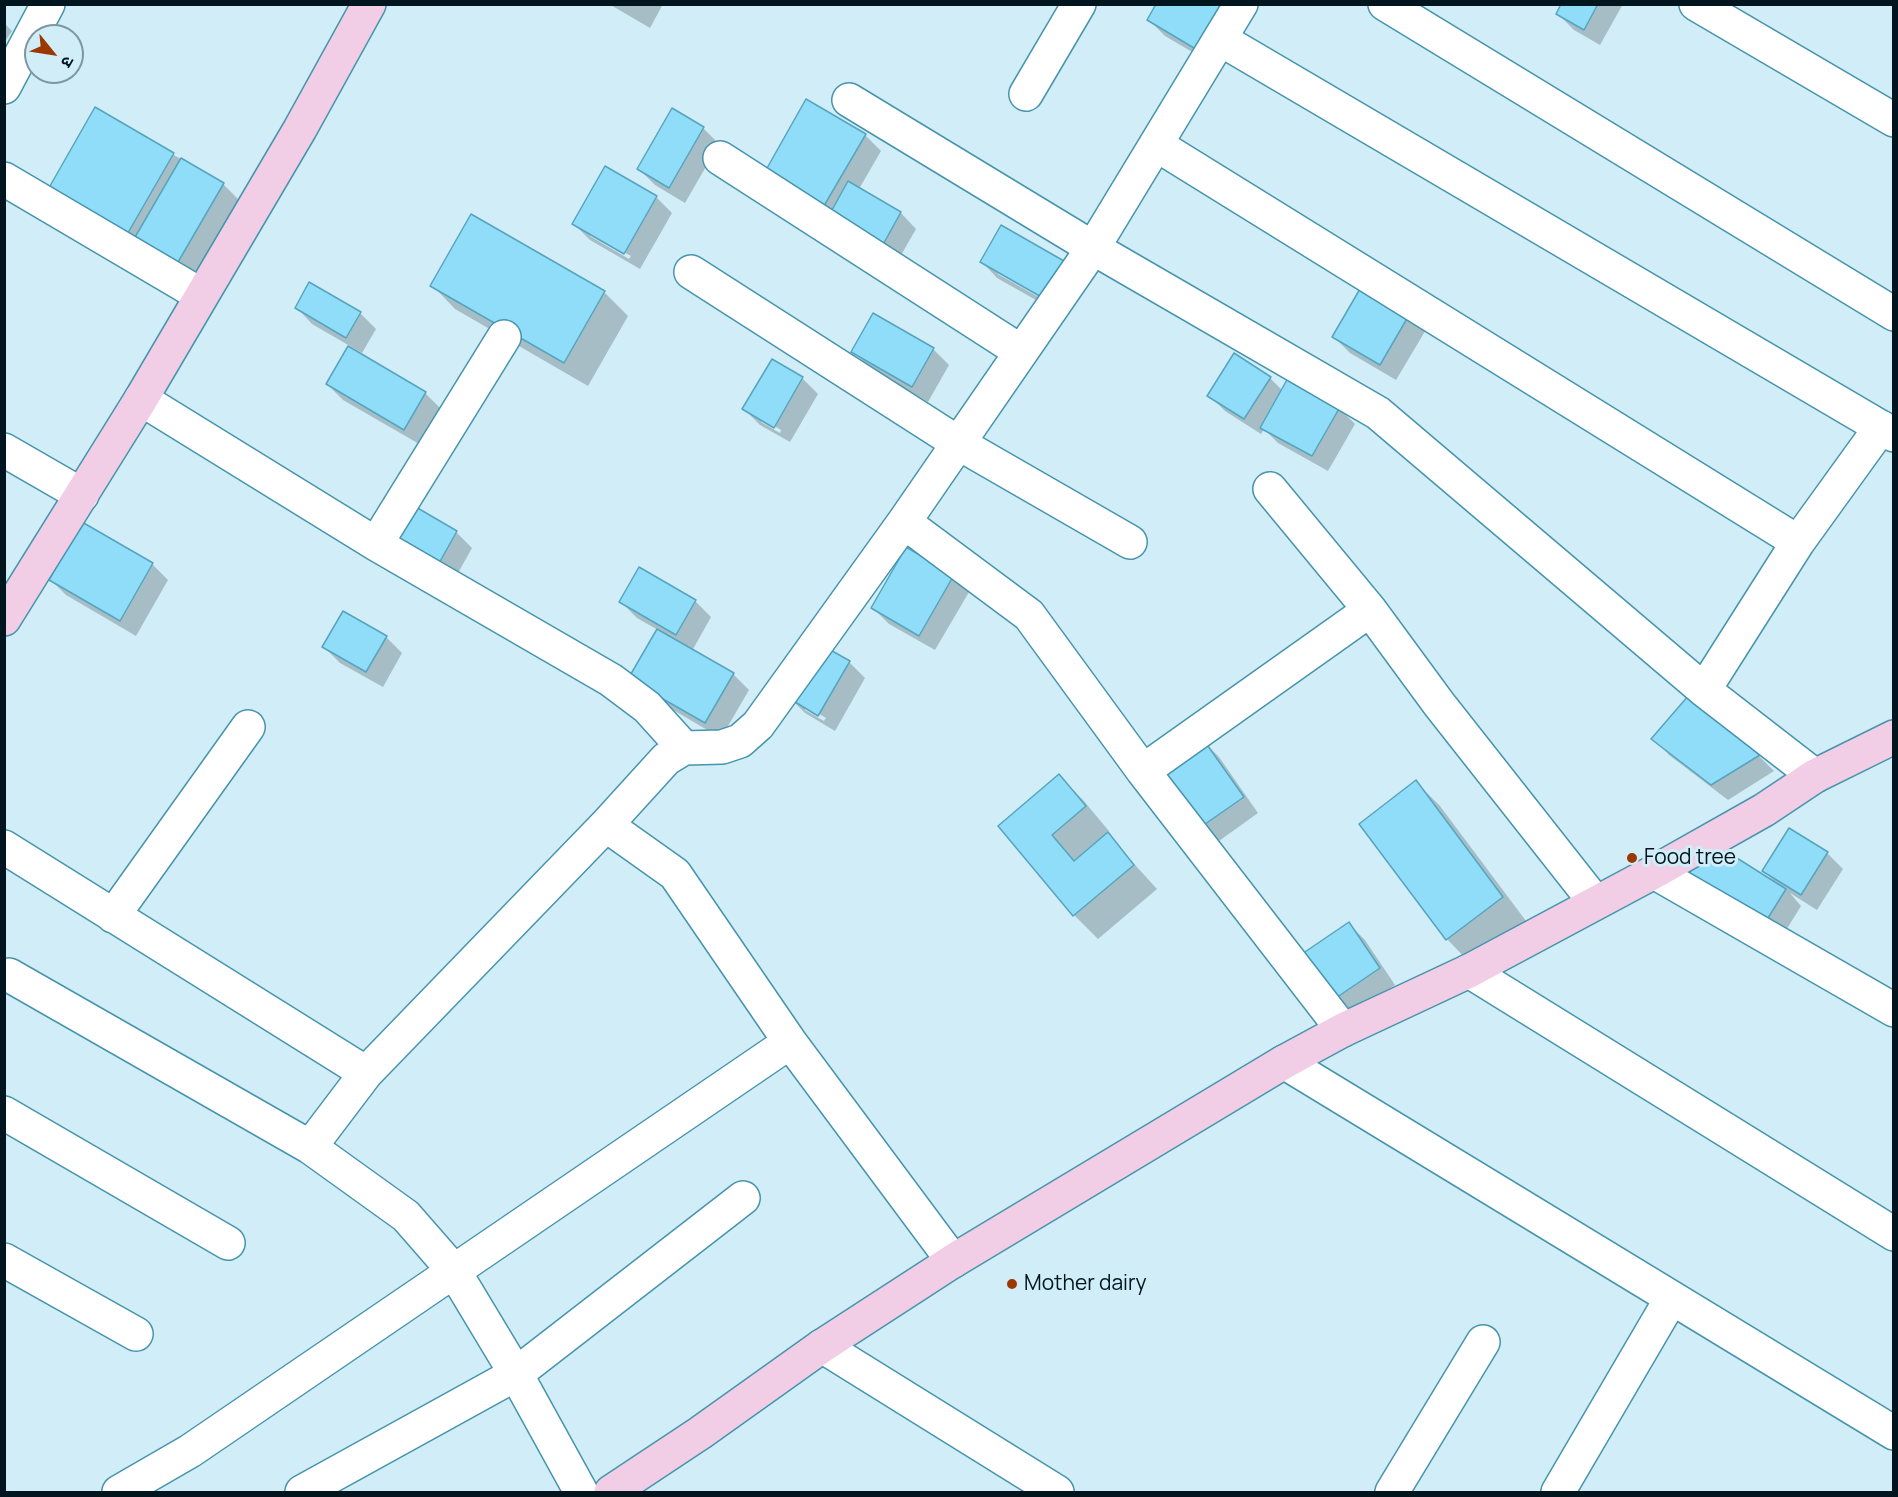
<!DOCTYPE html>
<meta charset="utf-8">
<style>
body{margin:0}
#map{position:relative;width:1898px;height:1497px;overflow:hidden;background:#d0edf8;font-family:Manrope,"Noto Sans Devanagari",sans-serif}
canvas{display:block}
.frame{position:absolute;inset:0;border:6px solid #00151d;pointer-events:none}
.north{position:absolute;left:24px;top:24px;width:60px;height:60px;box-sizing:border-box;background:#d0edf8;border:2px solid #7d97a0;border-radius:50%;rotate:120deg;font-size:16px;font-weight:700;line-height:24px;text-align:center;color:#00151d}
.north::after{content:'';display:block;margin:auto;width:21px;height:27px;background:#9b3700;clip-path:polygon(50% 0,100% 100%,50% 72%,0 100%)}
</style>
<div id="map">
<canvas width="1898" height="1497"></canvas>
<div class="frame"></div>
<div class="north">उ</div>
</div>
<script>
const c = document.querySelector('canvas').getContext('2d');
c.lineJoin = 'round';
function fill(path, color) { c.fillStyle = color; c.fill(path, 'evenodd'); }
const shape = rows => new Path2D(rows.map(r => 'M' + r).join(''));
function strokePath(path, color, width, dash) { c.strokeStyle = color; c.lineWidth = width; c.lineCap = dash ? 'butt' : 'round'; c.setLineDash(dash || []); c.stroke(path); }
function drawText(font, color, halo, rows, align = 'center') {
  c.font = font + ' Manrope,sans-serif'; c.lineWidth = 6; c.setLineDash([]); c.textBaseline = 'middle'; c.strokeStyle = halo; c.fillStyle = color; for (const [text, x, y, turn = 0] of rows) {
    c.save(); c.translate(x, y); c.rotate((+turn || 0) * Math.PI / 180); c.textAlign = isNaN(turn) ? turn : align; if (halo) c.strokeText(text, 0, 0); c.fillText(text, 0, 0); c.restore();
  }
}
fill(shape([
 [609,4,663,4,650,28],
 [1158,4,1216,66,1165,36,1149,20],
 [1563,4,1623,4,1600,45,1574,30,1558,14],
 [4,23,12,31,4,43],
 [96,109,223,184,239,200,191,284,71,216],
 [703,128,719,144,685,203,655,185,639,169],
 [865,135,881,151,859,189,901,213,916,229,896,264,779,193],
 [656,197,672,213,640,269,590,240,574,224],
 [590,233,631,256,629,259,590,236],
 [982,262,1063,262,1059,313,997,278],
 [998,271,1050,301,1049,303,998,274],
 [1365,284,1427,328,1396,380,1350,353,1334,337],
 [432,285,604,292,628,316,588,386,455,309],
 [297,308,360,313,376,329,362,353,312,324],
 [933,349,949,365,928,402,869,367,853,351],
 [802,378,818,394,790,442,760,425,744,409],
 [761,418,781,430,780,433,761,422],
 [1270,378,1283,391,1339,408,1355,424,1328,471,1278,443,1264,429,1261,434,1225,411,1209,395],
 [327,384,425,393,441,409,421,445,343,400],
 [410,505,456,532,472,548,449,589],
 [152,564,168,580,136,636,66,595,50,579],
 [953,576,969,592,935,650,889,624,873,608],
 [695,601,711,617,692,651,733,674,749,690,721,738,646,694,658,630,637,618,621,602],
 [344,613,386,637,402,653,383,687,340,663,324,647],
 [849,662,865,678,835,731,805,713,789,697],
 [805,706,826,718,824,721,805,710],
 [1654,739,1759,756,1774,771,1728,800,1669,755],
 [1203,741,1219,757,1258,813,1212,846,1196,830],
 [1059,776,1083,800,1109,831,1106,833,1157,889,1098,939,1074,915,1000,826],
 [1416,782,1440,806,1526,921,1470,963,1447,939],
 [1827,853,1843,869,1817,910,1790,893,1801,906,1780,940,1705,893,1775,882,1764,871],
 [1349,924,1365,940,1395,985,1344,1019,1328,1003]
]), '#0003');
const building = shape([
 [1156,4,1227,4,1199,51,1147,20,1156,4],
 [1561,4,1598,4,1584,30,1556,14,1561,4],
 [806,99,866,134,821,211,762,177,806,99],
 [95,107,174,153,125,238,46,193,95,107],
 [672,108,704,127,669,188,637,169,672,108],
 [181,158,224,183,174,269,131,244,181,158],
 [605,166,657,196,624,254,572,224,605,166],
 [848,181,901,212,880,250,827,219,848,181],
 [471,214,605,291,564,363,430,286,471,214],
 [1001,225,1064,261,1043,298,980,262,1001,225],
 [309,282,361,312,346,338,295,308,309,282],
 [1364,282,1412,310,1380,365,1332,337,1364,282],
 [873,313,934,348,912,387,851,352,873,313],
 [348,346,426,392,404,430,326,384,348,346],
 [1234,353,1271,377,1244,419,1207,396,1234,353],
 [772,359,803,377,774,428,742,409,772,359],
 [1288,378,1340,407,1312,456,1260,428,1288,378],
 [409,503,457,531,433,574,384,546,409,503],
 [82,522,153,563,120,621,49,580,82,522],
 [906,547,954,575,919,636,871,608,906,547],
 [639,567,696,600,676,635,619,602,639,567],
 [343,611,387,636,366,672,322,647,343,611],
 [657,629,734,673,705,723,628,679,657,629],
 [818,643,850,661,818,716,787,697,818,643],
 [1689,695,1760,755,1711,785,1651,739,1689,695],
 [1203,739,1244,797,1195,831,1154,774,1203,739],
 [1059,774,1086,806,1052,835,1074,861,1108,832,1134,865,1073,916,998,826,1059,774],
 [1416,780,1503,897,1446,940,1359,824,1416,780],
 [1789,828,1828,852,1801,895,1762,871,1789,828],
 [1710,841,1786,889,1763,926,1687,877,1710,841],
 [1349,922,1380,968,1327,1004,1296,958,1349,922]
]);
fill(building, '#8fddf8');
strokePath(building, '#56a4bd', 1.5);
const street = shape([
 [1385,4,1894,314],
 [1696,4,1894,120],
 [1220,39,1894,435],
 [4,87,48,4],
 [1026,94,1079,4],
 [849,100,1093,248,1378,413,1704,690,1815,776],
 [1157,145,1798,542],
 [720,158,1020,351],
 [4,179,201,295],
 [691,272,958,443,1130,542],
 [141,399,376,544,611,680,647,707,684,748],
 [4,450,82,495],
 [904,522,1029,615,1143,771,1343,1030],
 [376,544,504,337],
 [1370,610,1439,704,1595,902],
 [1704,690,1798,542,1881,427],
 [1143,771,1370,610,1270,489],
 [606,825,675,874,790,1042,953,1261],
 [4,847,366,1073],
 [1654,872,1894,1010],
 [113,916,248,727],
 [1469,971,1894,1234],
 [9,975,310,1147,406,1216,454,1271,516,1374,581,1492],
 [1284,1062,1894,1433],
 [4,1113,228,1243],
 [310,1147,366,1073,606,825,666,759,684,748,722,747,740,741,758,725,904,522,1093,248,1241,4],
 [4,1260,136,1334],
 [822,1346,1057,1492],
 [119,1492,190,1451,790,1042],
 [302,1492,516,1374,743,1198],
 [1392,1492,1483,1342],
 [1558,1492,1671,1299]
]);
const secondary = shape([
 [4,619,141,399,300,129,369,4],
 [611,1492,700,1433,822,1346,953,1261,1284,1062,1343,1030,1469,971,1654,872,1764,810,1815,776,1894,737]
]);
strokePath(street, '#4694ad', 36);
strokePath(secondary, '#4694ad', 36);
strokePath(street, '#fff', 33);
strokePath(secondary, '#f2cee6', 33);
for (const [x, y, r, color] of [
 [1632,858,6,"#9b3700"],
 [1012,1284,6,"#9b3700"]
]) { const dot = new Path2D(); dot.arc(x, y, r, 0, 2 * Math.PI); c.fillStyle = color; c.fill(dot); strokePath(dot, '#d0edf8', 2); }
drawText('21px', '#00151d', '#d0edf8', [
 ["Food tree",1644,858],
 ["Mother dairy",1024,1284]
], 'left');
</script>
